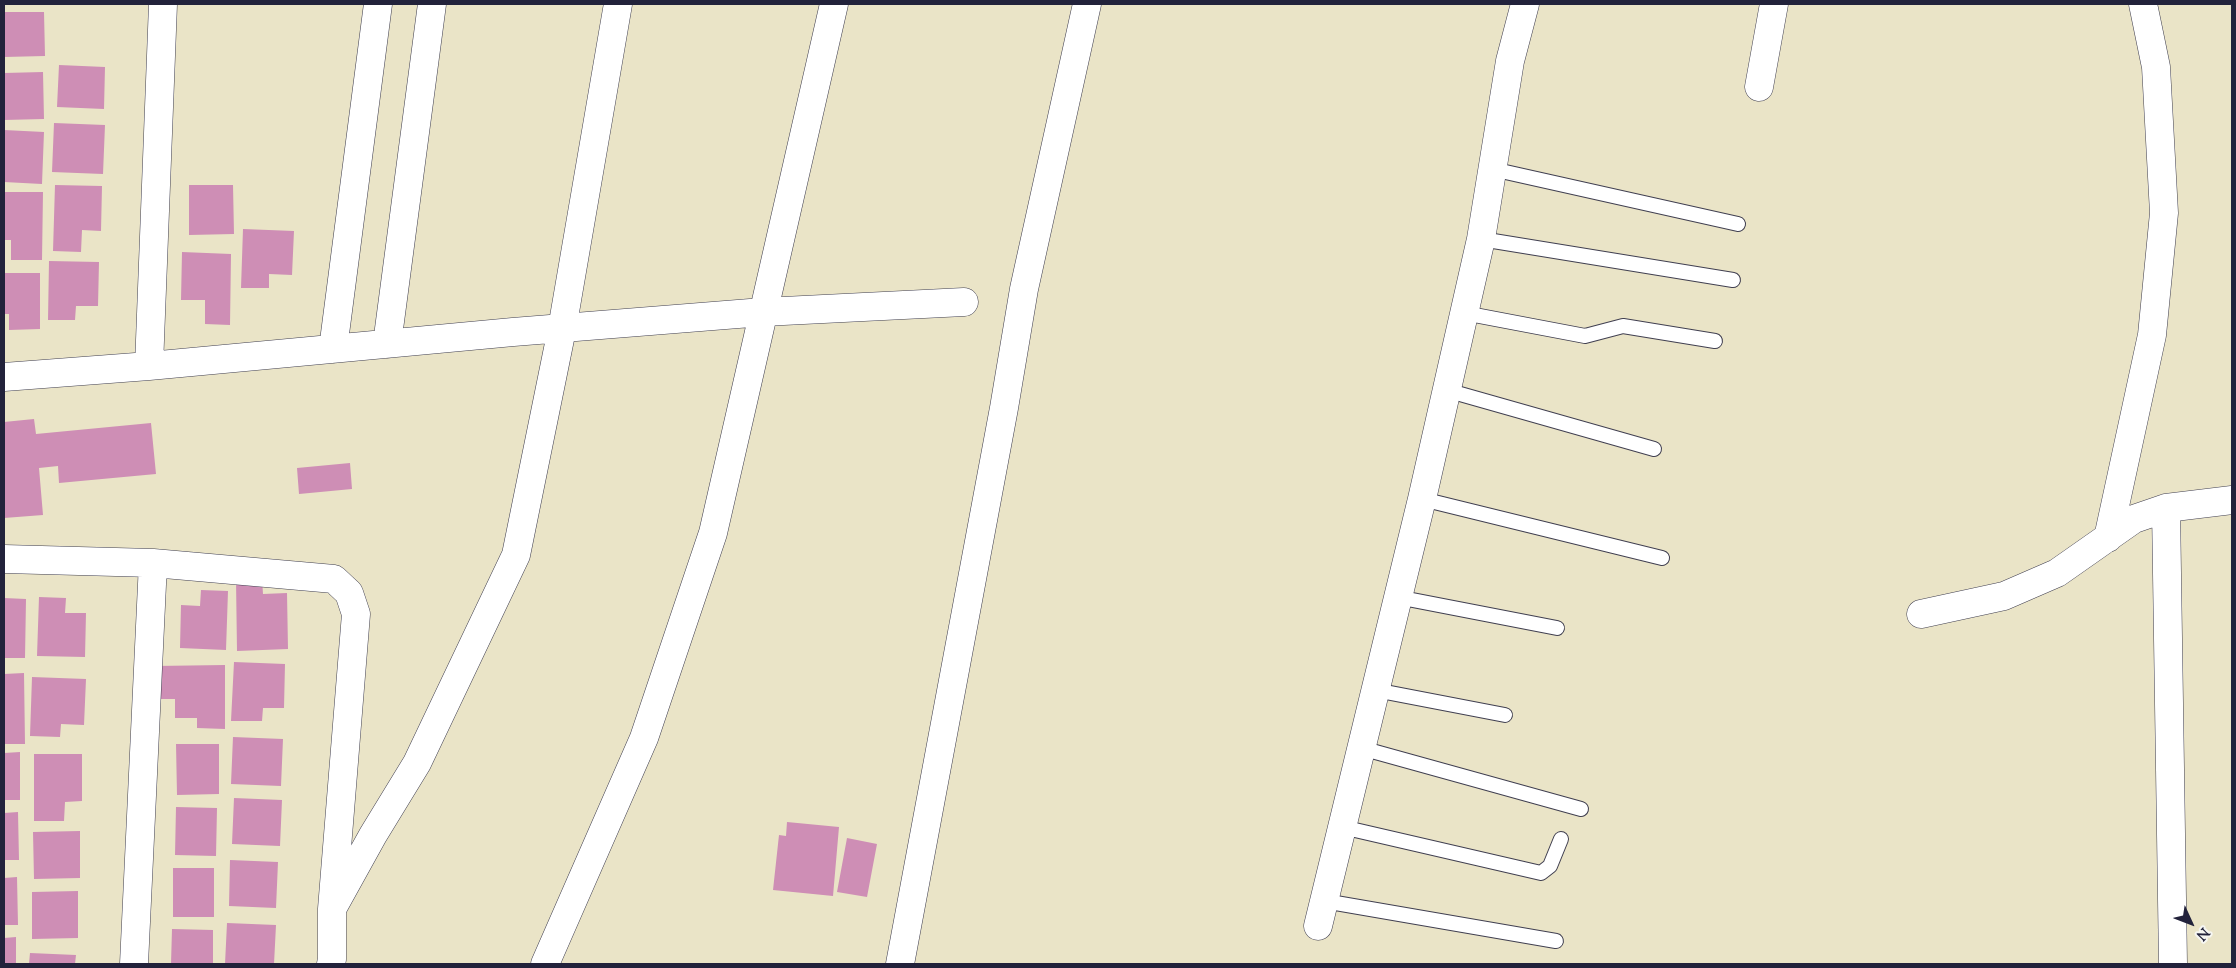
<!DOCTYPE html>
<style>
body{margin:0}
#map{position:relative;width:2236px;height:968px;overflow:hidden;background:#eae4c7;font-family:"Sorts Mill Goudy",serif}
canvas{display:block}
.frame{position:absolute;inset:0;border:5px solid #22223b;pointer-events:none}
.north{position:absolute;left:2166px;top:898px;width:50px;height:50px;-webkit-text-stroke:4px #f6f6f2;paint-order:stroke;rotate:133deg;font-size:14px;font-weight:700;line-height:20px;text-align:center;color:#22223b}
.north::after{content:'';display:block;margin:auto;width:18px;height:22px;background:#22223b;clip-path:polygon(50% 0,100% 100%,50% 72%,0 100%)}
</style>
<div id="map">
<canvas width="2236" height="968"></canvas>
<div class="frame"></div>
<div class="north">N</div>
</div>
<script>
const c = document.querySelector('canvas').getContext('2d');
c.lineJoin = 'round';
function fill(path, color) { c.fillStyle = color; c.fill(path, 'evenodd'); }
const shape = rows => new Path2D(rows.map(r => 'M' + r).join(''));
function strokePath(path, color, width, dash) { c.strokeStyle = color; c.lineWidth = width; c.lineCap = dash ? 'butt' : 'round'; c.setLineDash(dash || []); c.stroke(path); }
fill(shape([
 [4,12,44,12,45,56,4,57],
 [59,65,105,67,104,109,57,107],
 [43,72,44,119,4,120,4,73],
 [54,123,105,125,103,174,52,172],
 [4,130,44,132,42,184,4,182],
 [55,185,102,186,101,231,82,230,81,252,53,251],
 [189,185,233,185,234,234,189,235],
 [4,192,43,192,42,260,11,260,11,240,4,240],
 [243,229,294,231,292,275,269,274,269,288,241,288],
 [182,252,231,254,230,325,205,324,205,300,181,300],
 [49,261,99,262,98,306,76,306,75,320,48,320],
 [4,273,40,273,40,329,9,330,9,314,4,314],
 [34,419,36,434,151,423,156,474,59,483,58,466,39,468,43,515,4,518,4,422],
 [350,463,352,489,299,494,297,468],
 [262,579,263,594,287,593,288,649,237,651,236,580],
 [201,590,228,591,226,650,180,648,181,605,200,606],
 [39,597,66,598,65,613,86,613,85,657,37,656],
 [4,598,26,599,25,658,4,658],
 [234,662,285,664,284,708,263,708,262,721,231,721],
 [225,665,225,729,197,728,197,718,175,718,175,699,155,699,155,666],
 [24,673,25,744,4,744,4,674],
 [32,677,86,679,84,725,61,724,60,737,30,736],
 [233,737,283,739,281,786,231,784],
 [176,744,219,744,219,794,177,795],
 [20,752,20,800,4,800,4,753],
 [34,754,82,754,82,801,65,802,64,821,34,821],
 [234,798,282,800,280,846,232,844],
 [176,807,217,808,216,856,175,855],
 [18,812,19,860,4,860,4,813],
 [787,822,839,827,833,896,773,890,779,835,786,836],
 [80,831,80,878,34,879,33,832],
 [847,838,877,844,867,897,837,892],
 [230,860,278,862,276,908,229,906],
 [173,868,214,868,214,917,173,917],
 [17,877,18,925,4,925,4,878],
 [78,891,78,938,32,939,32,892],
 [227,923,276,925,274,964,225,964],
 [172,929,213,930,213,964,171,964],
 [16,937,16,964,4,964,4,938],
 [30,953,76,955,75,964,29,964]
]), '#ce8eb5');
const service = shape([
 [1492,169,1738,224],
 [1481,239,1733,280],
 [1464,313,1585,336,1623,326,1715,341],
 [1446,390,1654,449],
 [1422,499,1662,558],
 [1397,597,1557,628],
 [1375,690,1505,715],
 [1361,748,1581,809],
 [1342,827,1541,873,1550,866,1561,839],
 [1324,901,1556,941]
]);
const minor = shape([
 [1759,87,1774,4],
 [387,344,432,4],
 [333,349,378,4],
 [149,366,163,4],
 [4,377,149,366,513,332,763,312,964,302],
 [2166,508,2173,964],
 [2108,538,2152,335,2164,213,2156,67,2143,4],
 [4,559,153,563,334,579,349,593,356,614,332,909,332,959,331,964],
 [1921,614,2004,596,2057,573,2134,519,2166,508,2232,500],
 [332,909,373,835,417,763,516,555,562,329,618,4],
 [1318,926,1422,499,1481,239,1510,61,1525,4],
 [134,964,153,563],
 [545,964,644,738,713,533,834,4],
 [900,964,1004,408,1024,289,1087,4]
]);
strokePath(service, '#403f50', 16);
strokePath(minor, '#403f50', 29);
strokePath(service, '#fff', 14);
strokePath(minor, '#fff', 28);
</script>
